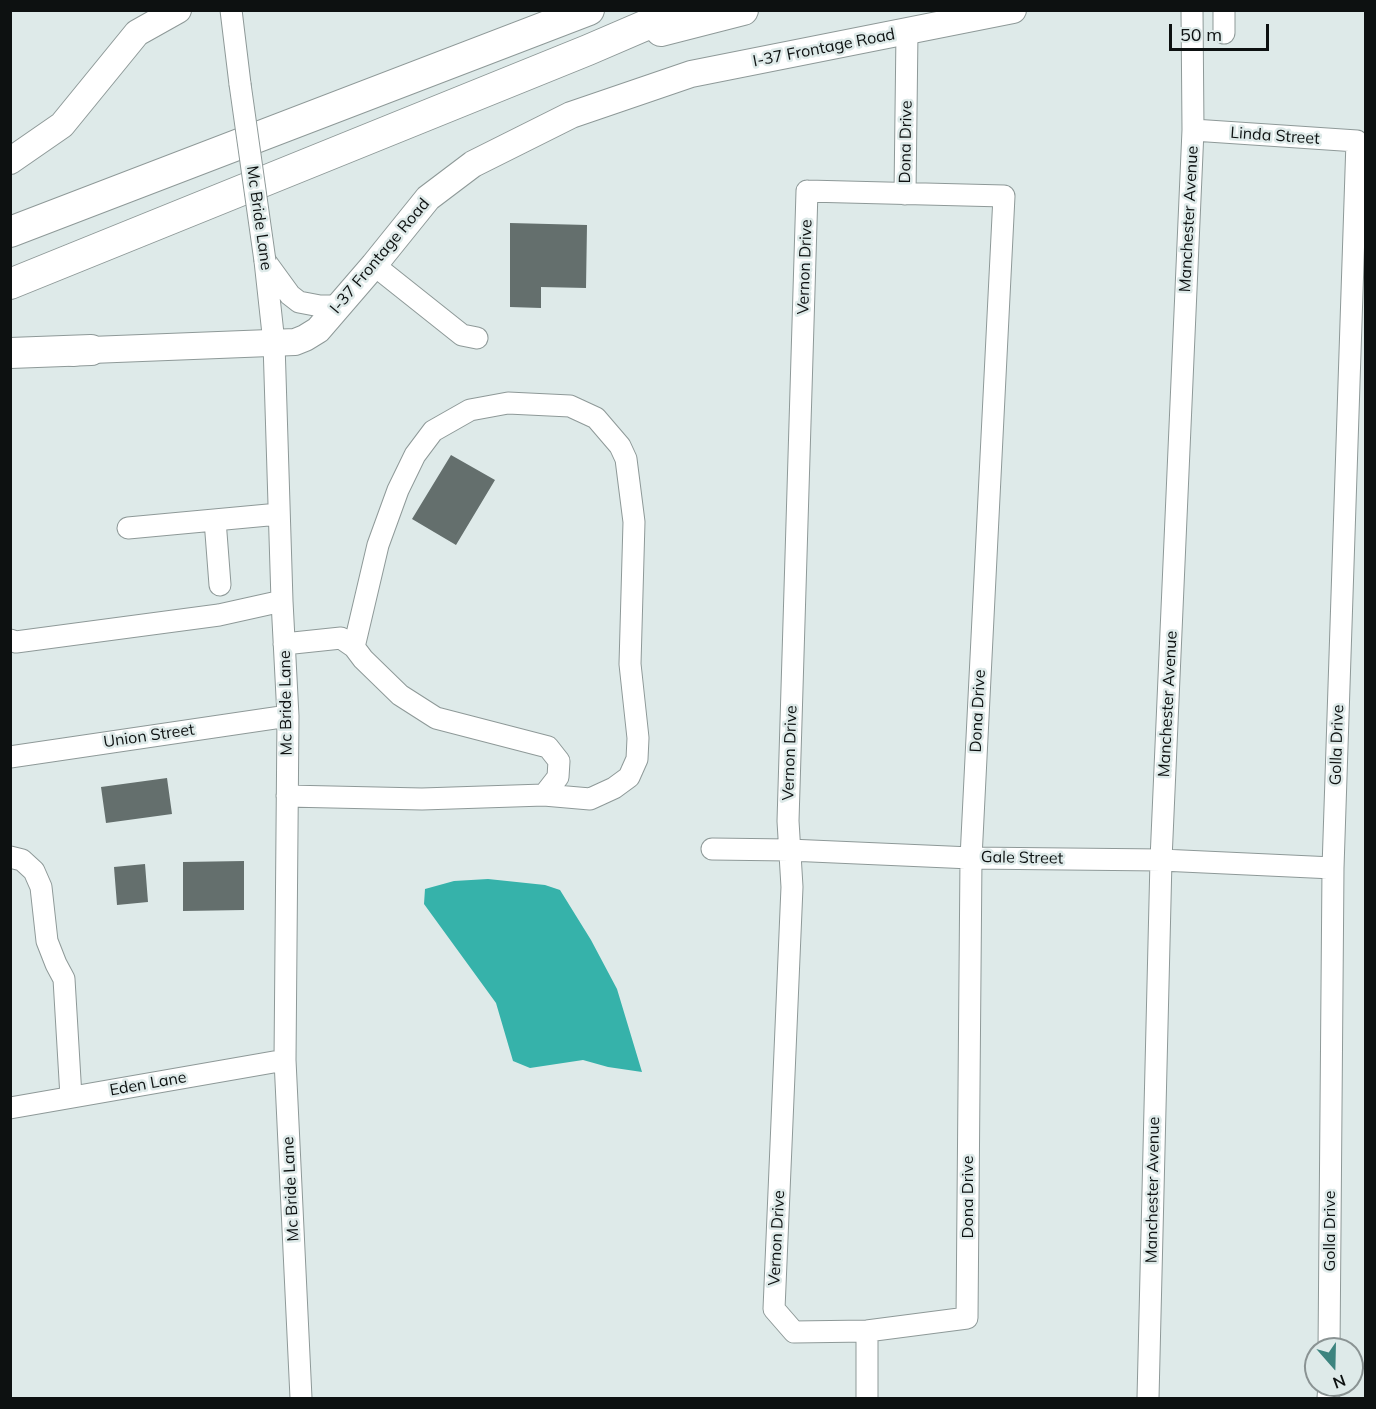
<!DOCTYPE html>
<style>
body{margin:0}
#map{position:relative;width:1376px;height:1409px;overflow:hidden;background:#deeae9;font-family:Mulish,sans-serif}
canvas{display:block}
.frame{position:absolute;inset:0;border:12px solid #0d1111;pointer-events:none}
.north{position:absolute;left:1304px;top:1337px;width:60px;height:60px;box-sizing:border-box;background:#deeae9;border:2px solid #8a9393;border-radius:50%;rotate:160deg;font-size:16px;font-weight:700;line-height:24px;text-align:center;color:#0d1111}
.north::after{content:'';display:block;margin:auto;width:21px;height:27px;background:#3d847f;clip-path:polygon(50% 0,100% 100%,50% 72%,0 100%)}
.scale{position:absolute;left:1169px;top:24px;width:100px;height:27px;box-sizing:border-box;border:3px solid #0d1111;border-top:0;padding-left:8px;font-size:18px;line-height:21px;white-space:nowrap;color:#0d1111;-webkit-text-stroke:4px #deeae9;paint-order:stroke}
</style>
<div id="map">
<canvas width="1376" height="1409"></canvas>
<div class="frame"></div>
<div class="north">N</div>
<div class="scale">50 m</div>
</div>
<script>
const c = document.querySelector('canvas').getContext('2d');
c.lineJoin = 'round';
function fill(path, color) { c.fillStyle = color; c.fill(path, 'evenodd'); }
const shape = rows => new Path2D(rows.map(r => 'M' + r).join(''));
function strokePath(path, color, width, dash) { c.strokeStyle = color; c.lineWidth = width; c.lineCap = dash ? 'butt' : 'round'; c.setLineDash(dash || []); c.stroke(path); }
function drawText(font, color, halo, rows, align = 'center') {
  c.font = font + ' Mulish,sans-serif'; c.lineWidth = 5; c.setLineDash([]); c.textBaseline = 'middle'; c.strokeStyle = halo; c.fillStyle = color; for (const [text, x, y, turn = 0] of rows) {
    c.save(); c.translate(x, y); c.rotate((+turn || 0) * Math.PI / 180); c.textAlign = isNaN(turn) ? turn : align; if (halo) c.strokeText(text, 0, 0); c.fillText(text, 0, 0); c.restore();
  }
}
fill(shape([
 [488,879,545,885,560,890,591,940,617,989,642,1072,608,1067,583,1060,530,1068,513,1061,496,1003,424,904,425,889,454,881]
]), '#36b2aa');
fill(shape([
 [510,223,587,225,586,288,541,287,541,308,510,307],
 [451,455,495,480,456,545,412,519],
 [167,778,172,814,106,823,101,787],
 [244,861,244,910,183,911,183,862],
 [145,864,148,902,117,905,114,867]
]), '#646f6d');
const minor = shape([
 [231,10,240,84],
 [1224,33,1224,10],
 [1193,130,1357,141,1333,868,1329,1349],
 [807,191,1004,196,971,858,967,1318,867,1331,794,1332,774,1309,792,887,788,821,807,191],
 [905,194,907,32],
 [265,261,274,343,282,601,288,716,285,1060,301,1398],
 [266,262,290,295,299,302,320,306,339,306],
 [374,265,462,335,477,338],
 [215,520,220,585],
 [128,528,279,514],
 [10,640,16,642,219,615,282,601],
 [284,644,341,638,354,647,363,659,400,695,436,718,548,747,559,761,558,777,544,795,422,799,287,796],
 [354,647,378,545,398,490,415,455,433,431,470,410,508,403,570,406,596,418,620,446,626,459,634,522,630,664,638,738,637,759,629,777,614,788,590,799,544,795],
 [10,757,288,716],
 [712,849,789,850,971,858,1161,860,1333,868],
 [10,857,22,860,34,871,41,887,47,941,56,964,64,979,71,1097],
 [10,1108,285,1060],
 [867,1331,867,1398],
 [1148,1398,1161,860,1193,130,1192,10],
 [1328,1398,1329,1385]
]);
const major = shape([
 [10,161,62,125,137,33,178,10],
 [73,353,91,350,295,342,305,338,318,330,374,265,428,198,473,164,571,115,691,74,1013,10]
]);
const highway = shape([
 [661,31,743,10],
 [10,232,589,10],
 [10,284,588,50,681,10],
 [10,353,91,350]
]);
strokePath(minor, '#8e9998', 23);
strokePath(major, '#8e9998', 28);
strokePath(highway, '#8e9998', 32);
strokePath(minor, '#fff', 21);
strokePath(major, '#fff', 26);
strokePath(highway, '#fff', 30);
const minorBridge = shape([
 [240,84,265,261]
]);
strokePath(minorBridge, '#8e9998', 23, []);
strokePath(minorBridge, '#fff', 21);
drawText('16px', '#0d1111', '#deeae9', [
 ["I-37 Frontage Road",824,48,-11],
 ["Linda Street",1275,136,4],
 ["Dona Drive",906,142,-89],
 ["Mc Bride Lane",259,218,82],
 ["Manchester Avenue",1189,219,-87],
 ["I-37 Frontage Road",380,256,-50],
 ["Vernon Drive",805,267,-88],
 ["Mc Bride Lane",286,703,-91],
 ["Manchester Avenue",1168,704,-87],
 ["Dona Drive",978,711,-87],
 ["Union Street",149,736,-8],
 ["Golla Drive",1337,745,-88],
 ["Vernon Drive",790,753,-88],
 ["Gale Street",1022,858,1],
 ["Eden Lane",148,1084,-10],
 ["Mc Bride Lane",291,1189,-93],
 ["Manchester Avenue",1153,1190,-89],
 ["Dona Drive",968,1197,-90],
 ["Golla Drive",1330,1231,-90],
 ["Vernon Drive",777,1238,-87]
]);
</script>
